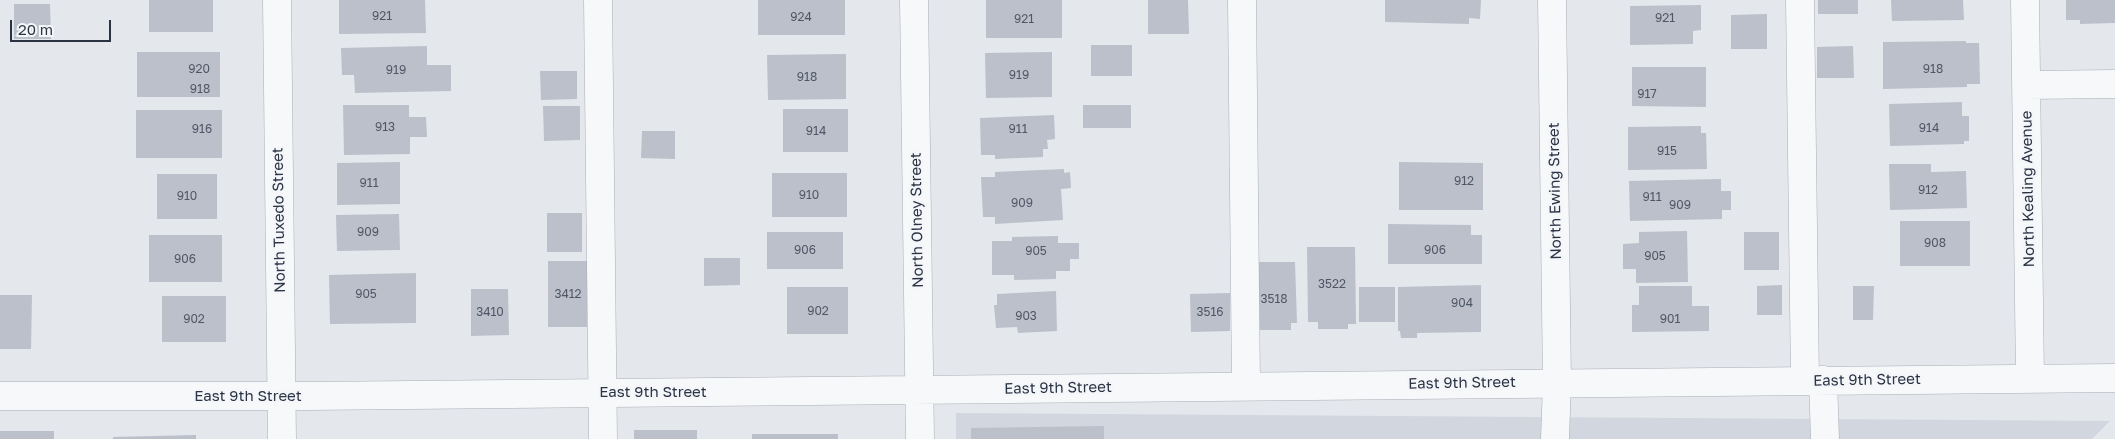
<!DOCTYPE html>
<style>
body{margin:0}
#map{position:relative;width:2115px;height:439px;overflow:hidden;background:#e4e7ec;font-family:"Golos Text",sans-serif}
canvas{display:block}
.scale{position:absolute;left:10px;top:20px;width:101px;height:22px;box-sizing:border-box;border:2px solid #2b3445;border-top:0;padding-left:6px;font-size:15px;line-height:18px;white-space:nowrap;color:#2b3445;-webkit-text-stroke:4px #f4f6f9;paint-order:stroke}
</style>
<div id="map">
<canvas width="2115" height="439"></canvas>
<div class="scale">20 m</div>
</div>
<script>
const c = document.querySelector('canvas').getContext('2d');
c.lineJoin = 'round';
function fill(path, color) { c.fillStyle = color; c.fill(path, 'evenodd'); }
const shape = rows => new Path2D(rows.map(r => 'M' + r).join(''));
function strokePath(path, color, width, dash) { c.strokeStyle = color; c.lineWidth = width; c.lineCap = dash ? 'butt' : 'round'; c.setLineDash(dash || []); c.stroke(path); }
function drawText(font, color, halo, rows, align = 'center') {
  c.font = font + ' "Golos Text",sans-serif'; c.lineWidth = 5; c.setLineDash([]); c.textBaseline = 'middle'; c.strokeStyle = halo; c.fillStyle = color; for (const [text, x, y, turn = 0] of rows) {
    c.save(); c.translate(x, y); c.rotate((+turn || 0) * Math.PI / 180); c.textAlign = isNaN(turn) ? turn : align; if (halo) c.strokeText(text, 0, 0); c.fillText(text, 0, 0); c.restore();
  }
}
fill(shape([
 [956,413,2110,421,2092,439,956,439]
]), '#d2d6de');
fill(shape([
 [149,0,213,0,213,32,149,32],
 [339,0,425,0,426,33,339,34],
 [758,0,845,0,845,35,758,35],
 [986,0,1062,0,1062,38,986,38],
 [1148,0,1188,0,1189,34,1148,34],
 [1385,0,1481,0,1480,19,1469,18,1469,24,1385,22],
 [1818,0,1858,0,1858,14,1818,14],
 [1891,0,1963,0,1964,20,1892,21],
 [2066,0,2115,0,2115,23,2080,24,2080,20,2066,20],
 [14,4,50,4,51,39,14,39],
 [1701,5,1701,30,1693,31,1693,44,1630,45,1630,6],
 [1767,14,1767,49,1731,49,1731,15],
 [1966,41,1966,43,1979,43,1980,84,1967,84,1967,87,1883,89,1883,42],
 [1091,45,1132,45,1132,76,1091,76],
 [427,46,427,65,451,65,451,91,355,93,354,75,342,75,341,48],
 [1853,46,1854,78,1817,78,1817,47],
 [137,52,220,52,220,97,137,97],
 [1052,52,1052,97,986,98,985,53],
 [846,54,846,99,768,100,767,55],
 [1632,67,1706,67,1706,107,1632,106],
 [540,71,577,71,577,99,541,100],
 [1962,102,1962,116,1969,116,1969,141,1964,141,1964,144,1890,146,1889,104],
 [343,105,409,105,409,117,426,117,427,137,410,137,410,154,344,155],
 [1083,105,1131,105,1131,128,1083,128],
 [543,106,580,106,580,140,544,141],
 [783,109,848,109,848,152,783,152],
 [136,110,222,110,222,158,136,158],
 [1054,115,1055,139,1047,140,1048,149,1043,149,1043,157,995,159,995,155,981,155,980,118],
 [1701,126,1701,133,1706,133,1707,169,1628,170,1628,127],
 [642,131,675,131,675,159,641,158],
 [400,162,400,204,337,205,337,163],
 [1399,162,1483,163,1483,210,1399,210],
 [1889,164,1931,164,1931,172,1966,171,1967,208,1890,210],
 [1064,169,1064,173,1070,172,1071,188,1061,189,1063,220,995,224,995,217,983,217,981,177,995,177,995,172],
 [772,173,847,173,847,217,772,217],
 [157,174,217,174,217,219,157,219],
 [1721,179,1721,191,1731,191,1731,210,1722,210,1722,219,1630,221,1629,181],
 [547,213,582,213,582,252,547,252],
 [399,214,400,250,337,251,336,215],
 [1900,221,1970,221,1970,266,1900,266],
 [1388,224,1471,225,1471,235,1482,235,1482,264,1388,264],
 [1687,231,1688,282,1636,283,1636,269,1623,269,1623,244,1639,243,1639,232],
 [767,232,843,232,843,269,767,269],
 [1744,232,1779,232,1779,270,1744,270],
 [149,235,222,235,222,282,149,282],
 [1058,236,1058,243,1079,243,1079,259,1070,259,1070,271,1056,271,1056,279,1014,280,1014,275,992,275,992,241,1012,241,1012,237],
 [1307,247,1355,247,1356,324,1348,324,1348,329,1318,329,1318,322,1308,322],
 [704,258,740,258,740,285,704,286],
 [548,261,587,261,587,327,548,327],
 [1257,262,1295,262,1297,323,1291,323,1291,330,1257,330],
 [416,273,416,323,330,324,329,275],
 [1481,285,1481,332,1417,333,1417,338,1401,338,1400,331,1398,331,1398,287],
 [1782,285,1782,315,1757,315,1757,286],
 [1639,286,1692,286,1692,306,1709,306,1709,331,1632,332,1632,305,1639,305],
 [1853,286,1874,286,1873,320,1853,320],
 [787,287,848,287,848,334,787,334],
 [1359,287,1395,287,1395,322,1359,322],
 [471,289,508,289,509,335,471,336],
 [1056,291,1057,331,1018,333,1017,327,996,328,994,305,997,305,997,294],
 [1230,293,1230,331,1191,332,1190,294],
 [0,295,32,295,31,349,0,349],
 [162,296,226,296,226,342,162,342],
 [1104,426,1104,439,971,439,971,428],
 [634,430,697,430,697,439,634,439],
 [0,431,54,431,54,439,0,439],
 [752,434,838,434,838,439,752,439],
 [196,435,196,439,113,439,113,437]
]), '#bbc0ca');
const minor = shape([
 [277,0,282,439],
 [598,0,603,439],
 [914,0,920,439],
 [1242,0,1246,385],
 [1552,0,1557,383,1555,439],
 [1800,0,1805,381],
 [2025,0,2030,378],
 [2026,85,2115,84],
 [1823,380,1825,439],
 [0,396,310,396,2115,378]
]);
strokePath(minor, '#a9aeb7', 29);
strokePath(minor, '#f7f8fa', 28);
drawText('12px', '#4f5766', null, [
 ["921",382,16],
 ["924",801,17],
 ["921",1665,18],
 ["921",1024,19],
 ["920",199,69],
 ["918",1933,69],
 ["919",396,70],
 ["919",1019,75],
 ["918",807,77],
 ["918",200,89],
 ["917",1647,94],
 ["913",385,127],
 ["914",1929,128],
 ["916",202,129],
 ["911",1018,129],
 ["914",816,131],
 ["915",1667,151],
 ["912",1464,181],
 ["911",369,183],
 ["912",1928,190],
 ["910",809,195],
 ["910",187,196],
 ["911",1652,197],
 ["909",1022,203],
 ["909",1680,205],
 ["909",368,232],
 ["908",1935,243],
 ["906",805,250],
 ["906",1435,250],
 ["905",1036,251],
 ["905",1655,256],
 ["906",185,259],
 ["3522",1332,284],
 ["905",366,294],
 ["3412",568,294],
 ["3518",1274,299],
 ["904",1462,303],
 ["902",818,311],
 ["3410",490,312],
 ["3516",1210,312],
 ["903",1026,316],
 ["902",194,319],
 ["901",1670,319]
]);
drawText('15px', '#2b3445', '#f4f6f9', [
 ["North Kealing Avenue",2028,189,-91],
 ["North Ewing Street",1555,191,-91],
 ["North Tuxedo Street",279,220,-91],
 ["North Olney Street",917,220,-91],
 ["East 9th Street",1867,380,-1],
 ["East 9th Street",1462,383,-1],
 ["East 9th Street",1058,388,-1],
 ["East 9th Street",653,392],
 ["East 9th Street",248,396]
]);
</script>
